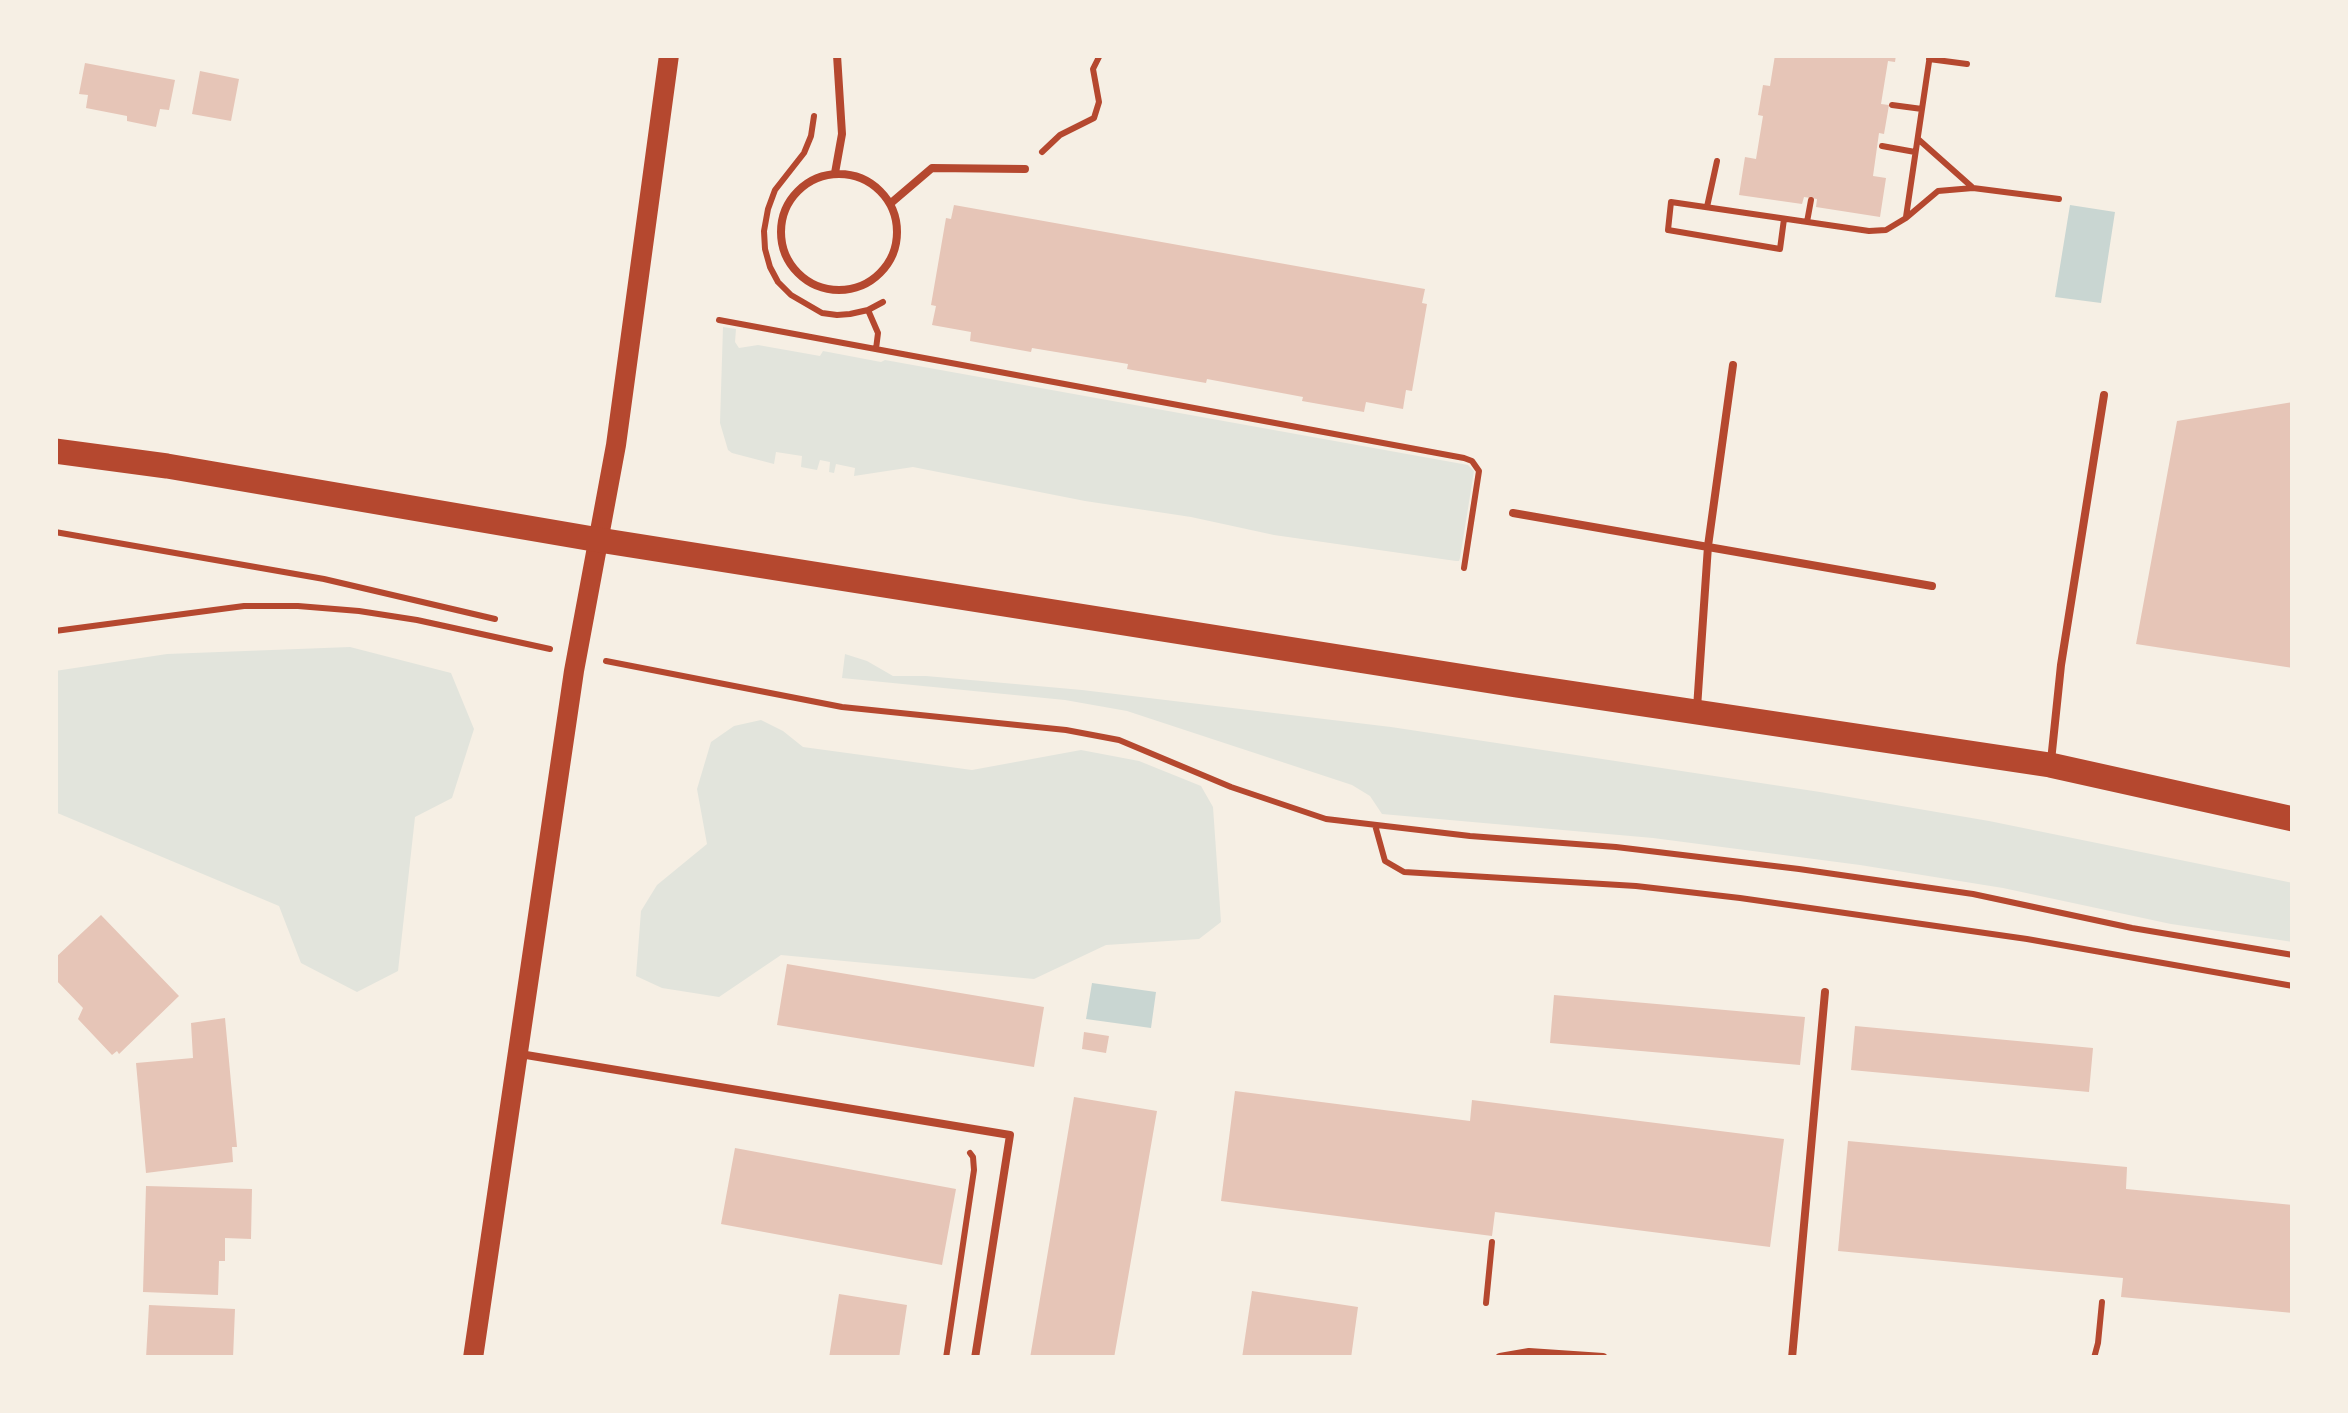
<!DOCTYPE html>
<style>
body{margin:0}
#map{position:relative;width:2348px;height:1413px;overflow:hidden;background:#f6efe4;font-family:Karla,sans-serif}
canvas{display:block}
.frame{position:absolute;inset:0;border:58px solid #f6efe4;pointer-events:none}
</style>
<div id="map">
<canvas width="2348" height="1413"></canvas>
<div class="frame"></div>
</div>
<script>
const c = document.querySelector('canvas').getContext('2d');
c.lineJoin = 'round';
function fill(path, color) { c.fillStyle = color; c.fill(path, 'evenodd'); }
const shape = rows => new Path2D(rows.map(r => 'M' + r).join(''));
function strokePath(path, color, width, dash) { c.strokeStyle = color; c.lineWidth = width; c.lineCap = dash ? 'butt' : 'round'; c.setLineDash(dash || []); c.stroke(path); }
fill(shape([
 [723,327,736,329,735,342,739,348,758,345,820,356,823,351,881,362,885,360,1468,465,1474,471,1460,558,1459,561,1456,561,1274,535,1191,517,1085,501,913,467,854,476,855,468,836,464,834,473,829,472,830,462,820,460,817,470,801,467,802,456,776,452,774,464,732,453,728,450,720,423],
 [350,647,451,673,474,729,452,798,415,817,398,971,357,992,301,963,279,906,55,812,55,671,167,654],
 [845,654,867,661,893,676,926,676,1082,690,1391,727,1820,792,1989,821,2293,883,2293,942,2171,924,2003,888,1860,865,1653,838,1382,814,1370,796,1352,785,1127,711,1065,700,842,678],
 [761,720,783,731,803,747,972,770,1081,750,1139,761,1201,786,1213,807,1221,922,1199,939,1106,945,1034,979,781,955,719,997,662,988,636,976,641,911,657,885,707,844,697,789,711,742,734,726]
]), '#e2e4dc');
fill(shape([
 [2070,205,2115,212,2101,303,2055,297],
 [1092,983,1156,992,1151,1028,1086,1019]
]), '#c9d6d2');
fill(shape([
 [1775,55,1896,55,1895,62,1888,61,1881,104,1889,105,1884,134,1879,133,1873,176,1886,178,1880,217,1816,207,1817,199,1804,197,1802,204,1739,195,1745,157,1756,159,1763,116,1758,115,1763,85,1770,86],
 [85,63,175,80,169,110,160,109,156,127,127,121,127,116,86,108,88,95,79,94],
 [200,71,239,79,231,121,192,114],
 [954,205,1425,289,1422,303,1427,304,1412,391,1406,390,1403,409,1366,402,1364,412,1302,401,1303,397,1207,379,1206,383,1127,369,1128,364,1032,348,1031,352,970,341,971,332,932,325,936,306,931,305,946,218,951,219],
 [2293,402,2293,668,2136,644,2177,421],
 [101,915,179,996,119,1054,117,1051,112,1055,78,1019,83,1008,55,979,55,958],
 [787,964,1044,1007,1034,1067,777,1025],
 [1554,995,1805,1017,1800,1065,1550,1043],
 [225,1018,237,1147,232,1147,233,1162,146,1173,136,1063,193,1058,191,1023],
 [1855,1026,2093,1048,2089,1092,1851,1070],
 [1084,1032,1109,1036,1106,1053,1082,1049],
 [1235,1091,1470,1121,1472,1100,1784,1139,1770,1247,1495,1212,1492,1236,1221,1201],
 [1074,1097,1157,1111,1114,1358,1030,1358],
 [1848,1141,2127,1167,2126,1189,2293,1205,2293,1313,2121,1297,2123,1278,1838,1251],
 [735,1148,956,1189,942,1265,721,1224],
 [146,1186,252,1189,251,1239,225,1238,225,1261,219,1261,218,1295,143,1292],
 [1252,1291,1358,1307,1351,1358,1242,1358],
 [839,1294,907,1305,899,1358,829,1358],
 [149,1305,235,1309,233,1358,146,1358]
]), '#e6c5b7');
strokePath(shape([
 [1929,59,1967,64],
 [1892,105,1922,109],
 [814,116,811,136,804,153,775,190,768,209,764,231,765,249,770,267,778,282,791,295,822,313,837,315,850,314,868,310,883,302],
 [1918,139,1972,187],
 [1882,146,1915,152],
 [1042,152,1060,135,1094,118,1099,102,1093,69,1100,55],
 [1707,207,1717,161],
 [1906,217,1930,55],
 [1784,219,1780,249,1668,230,1671,202,1869,231,1886,230,1906,218,1938,191,1973,188,2059,199],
 [1807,222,1811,200],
 [868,310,878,333,876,349],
 [719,320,1464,458,1472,461,1479,471,1464,568],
 [55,532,324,579,495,619],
 [55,631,244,606,298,606,359,611,417,620,550,649],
 [606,661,842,707,1066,730,1119,740,1231,787,1326,819,1470,836,1616,847,1799,869,1973,894,2132,928,2293,955],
 [1375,825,1385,861,1404,872,1636,886,1740,898,2027,939,2293,986],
 [1486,1303,1492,1242],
 [946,1358,974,1170,973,1157,970,1153],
 [2094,1358,2098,1343,2102,1302]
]), '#b5482f', 6);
strokePath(shape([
 [835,173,842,134,837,55],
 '781 232a58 58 0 1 1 116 0a58 58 0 1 1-116 0Z',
 [891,203,932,168,1025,169],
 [1513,513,1932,586],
 [1697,708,1708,546,1733,365],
 [2051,761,2061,665,2104,395],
 [520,1054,1010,1135,975,1358],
 [1792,1358,1825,992]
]), '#b5482f', 8);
strokePath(shape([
 [1500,1358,1529,1353,1603,1358]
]), '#b5482f', 10);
strokePath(shape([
 [473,1358,574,671,616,445,669,55]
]), '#b5482f', 20);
strokePath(shape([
 [55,451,167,466,599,540,1516,685,2050,765,2293,819]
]), '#b5482f', 25);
</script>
